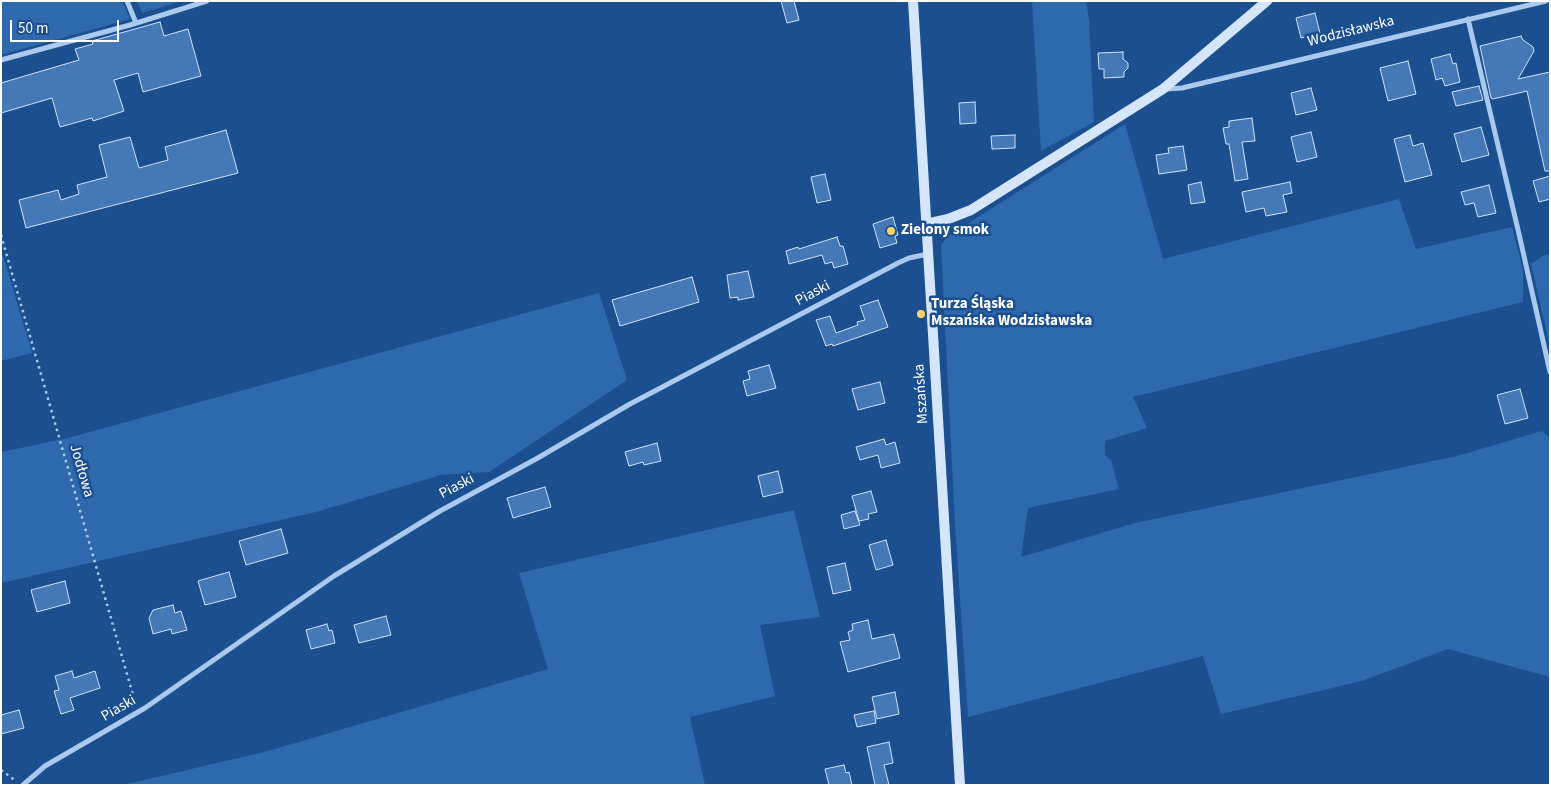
<!DOCTYPE html>
<meta charset="utf-8">
<style>
body{margin:0}
#map{position:relative;width:1551px;height:786px;overflow:hidden;background:#1b4f8f;font-family:"Source Sans 3",sans-serif}
canvas{display:block}
.frame{position:absolute;inset:0;border:2px solid #fff;pointer-events:none}
.scale{position:absolute;left:10px;top:20px;width:109px;height:22px;box-sizing:border-box;border:2px solid #fff;border-top:0;padding-left:6px;font-size:15px;line-height:18px;white-space:nowrap;color:#fff;-webkit-text-stroke:4px #1b4f8f;paint-order:stroke}
</style>
<div id="map">
<canvas width="1551" height="786"></canvas>
<div class="frame"></div>
<div class="scale">50 m</div>
</div>
<script>
const c = document.querySelector('canvas').getContext('2d');
c.lineJoin = 'round';
function fill(path, color) { c.fillStyle = color; c.fill(path, 'evenodd'); }
const shape = rows => new Path2D(rows.map(r => 'M' + r).join(''));
function strokePath(path, color, width, dash) { c.strokeStyle = color; c.lineWidth = width; c.lineCap = dash ? 'butt' : 'round'; c.setLineDash(dash || []); c.stroke(path); }
function drawText(font, color, halo, rows, align = 'center') {
  c.font = font + ' "Source Sans 3",sans-serif'; c.lineWidth = 5; c.setLineDash([]); c.textBaseline = 'middle'; c.strokeStyle = halo; c.fillStyle = color; for (const [text, x, y, turn = 0] of rows) {
    c.save(); c.translate(x, y); c.rotate((+turn || 0) * Math.PI / 180); c.textAlign = isNaN(turn) ? turn : align; if (halo) c.strokeText(text, 0, 0); c.fillText(text, 0, 0); c.restore();
  }
}
fill(shape([
 [1,1,122,1,130,19,1,55],
 [137,1,182,1,142,13],
 [1032,1,1086,1,1089,20,1094,122,1041,151],
 [1125,124,1163,259,1399,199,1416,249,1512,227,1523,270,1523,302,1133,397,1147,428,1105,441,1105,455,1111,460,1119,489,1028,508,1021,557,1135,523,1457,456,1542,431,1550,438,1550,677,1448,649,1362,681,1221,714,1203,656,968,717,955,524,941,245,948,236],
 [1550,254,1550,346,1531,264,1543,256],
 [3,255,32,353,1,361,1,256],
 [599,293,627,380,489,472,441,475,316,512,1,583,1,452,64,439],
 [794,510,820,617,760,625,775,696,690,717,705,785,123,785,268,751,548,669,519,573]
]), '#2e69ad');
const building = shape([
 [781,1,794,1,799,20,787,23,781,1],
 [1315,13,1320,33,1301,38,1296,18,1315,13],
 [160,22,164,36,188,29,201,76,143,92,138,73,114,80,124,111,93,121,92,118,60,127,52,98,1,113,1,83,79,60,75,49,93,44,92,41,160,22],
 [1521,36,1523,40,1533,47,1534,51,1518,79,1550,72,1550,171,1545,171,1527,91,1493,99,1491,98,1480,46,1521,36],
 [1123,52,1123,59,1128,63,1128,68,1124,72,1124,77,1104,78,1104,69,1099,69,1098,53,1123,52],
 [1450,54,1453,64,1456,63,1460,82,1445,86,1442,78,1436,80,1431,59,1450,54],
 [1408,61,1416,94,1388,101,1380,68,1408,61],
 [1479,86,1483,100,1456,106,1452,92,1479,86],
 [1311,88,1317,110,1296,115,1291,93,1311,88],
 [975,102,976,123,960,124,959,103,975,102],
 [1252,118,1255,141,1242,142,1248,179,1235,181,1229,144,1226,144,1223,128,1229,127,1229,121,1252,118],
 [1481,127,1489,155,1462,162,1454,134,1481,127],
 [226,130,238,173,26,228,19,200,58,190,61,200,79,194,77,185,107,177,99,145,130,137,139,168,168,160,165,147,226,130],
 [1311,132,1317,157,1297,162,1291,137,1311,132],
 [1015,135,1015,148,992,149,991,136,1015,135],
 [1410,135,1413,146,1423,143,1432,175,1405,182,1394,139,1410,135],
 [1183,146,1187,170,1159,174,1156,155,1169,153,1168,148,1183,146],
 [825,174,831,200,817,203,811,177,825,174],
 [1550,176,1550,199,1539,202,1533,181,1550,176],
 [1201,182,1205,202,1191,204,1188,185,1201,182],
 [1290,182,1292,193,1283,195,1287,212,1266,216,1264,208,1246,212,1242,192,1290,182],
 [1489,185,1496,213,1478,217,1474,203,1465,205,1461,192,1489,185],
 [893,217,898,235,895,236,897,243,880,248,873,224,893,217],
 [837,237,840,246,843,246,848,264,834,268,832,262,825,264,822,255,789,264,786,251,798,247,799,249,837,237],
 [748,271,754,297,738,300,738,297,730,298,727,275,748,271],
 [692,277,699,302,620,326,612,300,692,277],
 [878,300,888,327,833,346,832,344,826,346,816,320,830,316,836,333,858,325,857,322,865,320,860,306,878,300],
 [769,365,776,388,747,396,743,381,750,379,748,371,769,365],
 [880,382,885,403,858,410,852,389,880,382],
 [1520,389,1528,418,1505,424,1497,395,1520,389],
 [884,439,886,445,895,442,900,463,881,468,878,455,860,460,856,447,884,439],
 [657,443,661,461,644,465,643,462,629,466,625,452,657,443],
 [778,471,783,492,763,497,758,476,778,471],
 [545,487,551,507,513,518,507,498,545,487],
 [871,491,877,512,868,514,869,519,859,521,852,496,871,491],
 [855,511,860,525,844,529,841,515,855,511],
 [281,529,288,553,246,565,239,541,281,529],
 [886,540,893,565,876,570,869,545,886,540],
 [845,563,851,590,833,594,827,567,845,563],
 [229,572,236,597,205,605,198,581,229,572],
 [65,581,70,603,37,612,31,590,65,581],
 [173,605,175,613,181,611,187,630,172,634,171,629,153,634,149,618,153,610,173,605],
 [386,616,391,635,359,643,354,625,386,616],
 [868,620,872,639,894,634,900,658,848,672,840,642,850,640,848,632,853,630,852,624,868,620],
 [327,624,329,631,332,630,335,643,311,649,306,630,327,624],
 [72,671,74,678,95,671,100,688,70,698,74,710,61,714,54,691,59,690,55,676,72,671],
 [895,692,899,714,877,719,872,697,895,692],
 [19,710,24,728,1,734,1,715,19,710],
 [874,711,876,723,857,727,854,715,874,711],
 [889,742,893,763,884,765,889,785,875,785,867,747,889,742],
 [844,765,846,773,849,772,852,785,829,785,825,769,844,765]
]);
fill(building, '#4478b7');
strokePath(building, '#cfe3fa', 1);
strokePath(shape([
 [1,235,135,702],
 [1,770,16,781]
]), '#a9c9ee', 2.5, [2.5, 4]);
strokePath(shape([
 [127,1,136,23],
 [1468,19,1519,234,1550,372],
 [1,60,130,25,207,1],
 [1166,89,1182,88,1546,1],
 [23,785,45,766,145,708,334,576,440,511,536,459,630,404,898,263,909,258,928,254]
]), '#a9c9ee', 5);
strokePath(shape([
 [913,1,960,785],
 [926,224,948,219,971,210,1163,89,1267,1]
]), '#d6e6fa', 10);
for (const [x, y, r, color] of [
 [891,231,5,"#ffd166"],
 [921,314,5,"#ffd166"]
]) { const dot = new Path2D(); dot.arc(x, y, r, 0, 2 * Math.PI); c.fillStyle = color; c.fill(dot); strokePath(dot, '#1b4f8f', 2); }
drawText('15px', '#fff', '#1b4f8f', [
 ["Wodzisławska",1351,32,-14],
 ["Piaski",813,294,-28],
 ["Mszańska",922,394,-94],
 ["Jodłowa",81,471,74],
 ["Piaski",457,487,-28],
 ["Piaski",119,709,-30]
]);
drawText('bold 15px', '#fff', '#1b4f8f', [
 ["Zielony smok",901,231],
 ["Turza Śląska",931,305],
 ["Mszańska Wodzisławska",931,322]
], 'left');
</script>
